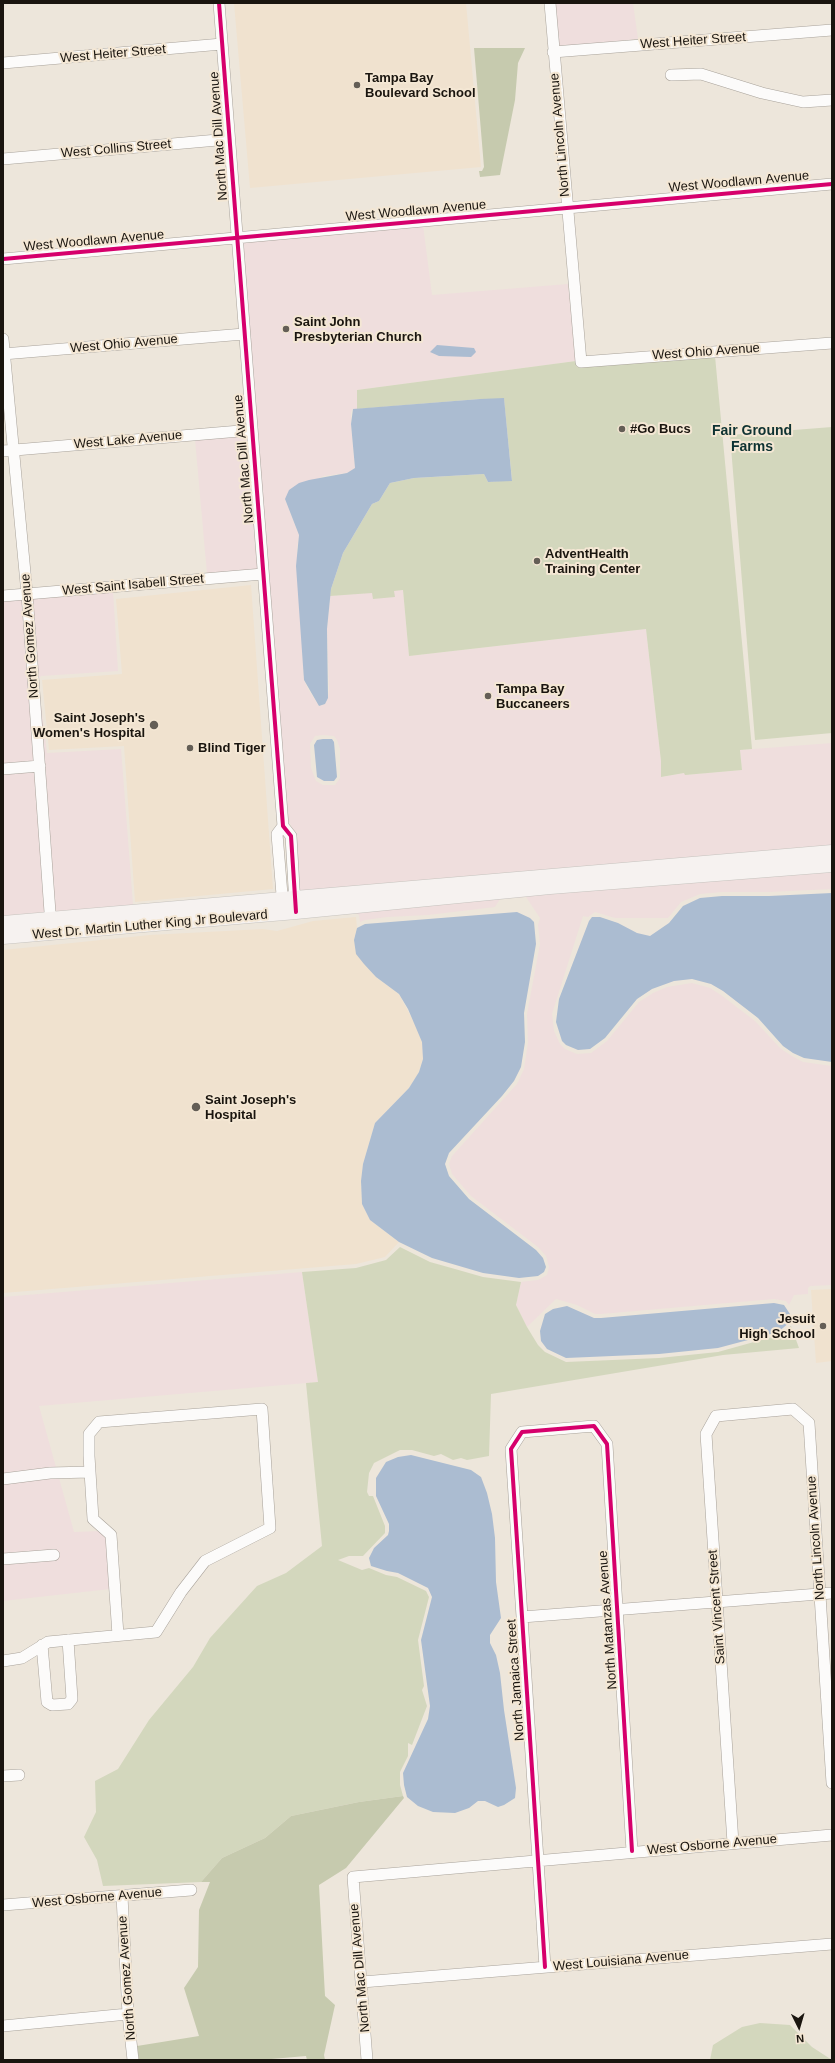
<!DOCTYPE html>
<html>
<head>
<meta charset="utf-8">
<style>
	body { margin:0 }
	#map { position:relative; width:835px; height:2063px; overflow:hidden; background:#ede6db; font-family:Helvetica,sans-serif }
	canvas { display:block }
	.frame { position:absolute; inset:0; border:4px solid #1a150f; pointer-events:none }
	.north { position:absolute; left:779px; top:2007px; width:40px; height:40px; -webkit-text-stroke:3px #f4e7d4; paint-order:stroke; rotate:175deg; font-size:11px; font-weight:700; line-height:16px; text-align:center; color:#1a150f }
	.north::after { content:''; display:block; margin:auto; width:14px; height:18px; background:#1a150f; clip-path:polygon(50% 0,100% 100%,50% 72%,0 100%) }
</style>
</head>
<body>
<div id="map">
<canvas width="835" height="2063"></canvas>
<div class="frame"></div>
<div class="north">N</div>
</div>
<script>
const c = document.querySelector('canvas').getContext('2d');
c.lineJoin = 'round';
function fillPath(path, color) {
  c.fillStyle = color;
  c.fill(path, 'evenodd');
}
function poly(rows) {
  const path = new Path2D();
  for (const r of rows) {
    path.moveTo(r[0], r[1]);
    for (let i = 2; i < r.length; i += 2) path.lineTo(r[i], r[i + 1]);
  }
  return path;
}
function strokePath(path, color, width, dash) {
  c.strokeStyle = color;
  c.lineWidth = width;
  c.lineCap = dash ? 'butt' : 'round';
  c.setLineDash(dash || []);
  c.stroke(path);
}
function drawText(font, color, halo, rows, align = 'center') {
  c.font = font + ' Helvetica,sans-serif';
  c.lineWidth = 4;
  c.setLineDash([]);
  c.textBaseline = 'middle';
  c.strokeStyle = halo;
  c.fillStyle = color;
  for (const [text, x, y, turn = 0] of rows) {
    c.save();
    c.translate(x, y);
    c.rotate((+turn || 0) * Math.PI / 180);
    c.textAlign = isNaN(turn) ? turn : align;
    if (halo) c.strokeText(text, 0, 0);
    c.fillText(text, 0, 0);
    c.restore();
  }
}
const commercial = poly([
	[554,3,633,3,638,39,557,47],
	[423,225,432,295,568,284,576,361,357,390,357,409,353,409,351,412,351,424,355,468,347,473,323,476,285,499,299,535,297,549,304,680,308,689,319,706,325,704,328,698,329,689,327,629,330,596,403,590,409,656,646,629,661,761,661,777,685,773,685,775,742,770,740,750,832,743,832,847,299,894,294,832,287,817,242,242],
	[323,735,334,736,337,740,340,749,340,778,335,785,323,785,316,781,311,768,310,744,315,736],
	[248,435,259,570,207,574,195,439],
	[113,591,118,671,41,676,38,681,47,753,121,749,133,905,54,915,32,599],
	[24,599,36,761,3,764,3,601],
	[36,771,46,915,3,919,3,774],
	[832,870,832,889,769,892,722,892,700,894,681,902,668,918,615,918,595,912,588,917,583,916,552,1014,554,1031,560,1044,565,1049,577,1054,591,1053,607,1041,639,1002,653,993,667,987,692,983,710,988,721,995,755,1021,781,1049,792,1056,803,1062,832,1066,832,1285,810,1286,808,1288,808,1294,794,1295,789,1305,786,1301,774,1299,601,1314,595,1314,577,1305,556,1299,527,1327,516,1305,521,1282,538,1280,547,1275,549,1267,546,1256,538,1247,471,1196,452,1174,449,1164,452,1156,517,1084,524,1069,528,1043,527,1014,540,944,538,925,540,918,526,897,500,899,495,907,428,915,387,917,365,920,360,922,359,915,356,913,316,917,550,892],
	[302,1272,318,1382,39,1406,74,1532,100,1531,107,1536,110,1589,3,1601,3,1564,58,1559,58,1551,3,1554,3,1297]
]);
const built = poly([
	[234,3,466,3,481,167,250,188],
	[251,585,273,889,135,902,124,746,49,750,42,680,122,674,116,599],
	[356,917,357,928,354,940,376,977,399,994,416,1026,422,1042,423,1059,419,1072,409,1088,375,1123,363,1164,361,1181,362,1204,370,1220,399,1242,385,1257,356,1264,3,1293,3,950,150,935,263,929,277,931,313,921],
	[832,1289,832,1361,816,1363,811,1290]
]);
const green = poly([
	[715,356,752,749,740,750,742,770,685,775,684,773,661,777,661,761,646,629,409,656,403,590,394,591,395,597,373,599,372,593,330,596,331,589,343,553,372,504,379,501,390,483,414,478,484,474,488,482,512,480,504,399,480,399,357,409,357,390,576,361,577,367],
	[832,427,832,733,755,740,730,435],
	[400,1247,430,1262,455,1269,483,1277,521,1282,516,1305,527,1327,538,1345,545,1352,566,1362,659,1358,718,1352,779,1335,791,1326,799,1348,723,1355,491,1394,489,1456,467,1460,461,1458,453,1460,441,1454,434,1456,412,1450,400,1450,374,1463,369,1473,367,1492,369,1496,373,1496,385,1526,385,1533,363,1556,349,1556,338,1560,362,1570,369,1568,386,1575,397,1577,426,1591,429,1597,418,1640,424,1686,422,1690,427,1706,412,1745,408,1743,408,1756,400,1772,400,1785,403,1796,359,1802,291,1816,265,1838,222,1858,201,1882,103,1886,97,1860,84,1837,96,1812,95,1781,118,1769,149,1720,193,1667,210,1638,257,1586,286,1573,322,1546,306,1383,318,1382,302,1272,356,1268,386,1260],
	[760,2023,790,2025,812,2047,832,2060,710,2060,713,2045,742,2027]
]);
const forest = poly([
	[474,48,525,48,518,63,515,100,500,175,480,177,479,171,482,171,484,167],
	[403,1796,404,1798,346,1868,319,1885,325,1996,335,2005,324,2055,325,2060,307,2060,306,2056,260,2060,139,2060,137,2046,199,2036,184,1988,198,1967,199,1910,210,1882,201,1882,222,1858,265,1838,291,1816,359,1802]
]);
const water = poly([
	[437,345,474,348,476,352,471,357,439,356,430,352],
	[504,398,512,481,488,482,484,474,414,478,390,483,379,501,372,504,343,553,331,589,327,629,328,698,325,704,319,706,304,680,296,566,299,535,285,499,289,490,299,483,309,480,347,473,355,468,351,424,353,409,480,399],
	[323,739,332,739,334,742,337,777,334,781,324,781,317,777,314,745,317,740],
	[832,893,832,1062,804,1058,793,1053,783,1046,758,1018,723,991,711,984,692,979,674,981,652,989,637,999,605,1038,590,1049,578,1050,566,1045,562,1041,556,1022,559,999,589,921,592,917,600,917,618,923,637,933,650,936,669,923,683,906,700,898,722,896,769,896],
	[517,912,530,918,534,922,536,944,524,1013,525,1042,521,1067,514,1081,502,1096,449,1153,445,1164,449,1176,469,1199,536,1250,543,1258,546,1267,544,1272,538,1276,519,1278,483,1273,432,1258,399,1242,370,1220,362,1204,361,1181,363,1164,375,1123,409,1088,419,1072,423,1059,422,1042,408,1009,399,994,376,977,364,964,356,954,354,940,357,928,365,924],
	[774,1303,784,1305,790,1314,789,1323,778,1332,718,1348,659,1354,566,1358,547,1349,541,1341,540,1331,545,1314,553,1309,567,1306,594,1318,601,1318],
	[411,1455,471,1470,481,1477,487,1493,492,1514,495,1538,496,1582,501,1618,490,1635,490,1643,496,1655,500,1673,504,1710,516,1788,515,1798,504,1805,498,1807,485,1801,478,1801,469,1808,455,1813,433,1812,418,1806,407,1797,404,1785,403,1773,428,1719,430,1706,421,1640,432,1597,428,1588,398,1573,387,1571,371,1566,369,1558,374,1548,388,1535,389,1531,389,1524,376,1496,376,1478,386,1462,398,1457]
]);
const minor = poly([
	[219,3,283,826,291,836,295,905],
	[550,3,581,362,832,343],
	[553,52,832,30],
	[3,63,222,44],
	[671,75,701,74,762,93,803,102,832,100],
	[3,159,229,139],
	[3,259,832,184],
	[3,339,27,594,51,926],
	[3,354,244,334],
	[3,451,252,430],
	[3,596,263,574],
	[3,769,40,766],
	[283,907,277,834,283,826],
	[3,1479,50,1473,90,1472],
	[3,1559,54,1555],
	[522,1617,832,1593],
	[42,1645,47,1702,52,1705,68,1704,72,1699,68,1640],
	[3,1661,22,1658,48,1642,156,1632,181,1592,205,1561,270,1528,262,1409,99,1422,89,1434,89,1456,93,1519,111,1535,118,1635],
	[3,1776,19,1775],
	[733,1843,706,1434,716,1416,793,1409,809,1423,832,1783],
	[122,1896,128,2014,133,2060],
	[3,1905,191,1890],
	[545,1967,511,1449,522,1432,594,1426,607,1444,632,1851],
	[362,1982,832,1944],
	[3,2026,128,2014],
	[367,2060,353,1877,832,1835]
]);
const major = poly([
	[3,923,832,852],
	[3,937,296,912,550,887,832,865]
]);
const cycleway = poly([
	[219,3,283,826,291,836,296,912],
	[3,259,832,184],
	[545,1967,511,1449,522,1432,594,1426,607,1444,632,1851]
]);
const markers = [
	[357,85,4,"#645e56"],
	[286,329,4,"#645e56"],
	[622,429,4,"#645e56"],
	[537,561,4,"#645e56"],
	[488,696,4,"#645e56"],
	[154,725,5,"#645e56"],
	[190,748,4,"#645e56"],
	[196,1107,5,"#645e56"],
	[823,1326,4,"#645e56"]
];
const streetNames = [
	["West Heiter Street",693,41,-4],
	["West Heiter Street",113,54,-5],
	["North Lincoln Avenue",560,135,-95],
	["North Mac Dill Avenue",219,136,-94],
	["West Collins Street",116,149,-5],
	["West Woodlawn Avenue",739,182,-5],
	["West Woodlawn Avenue",416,211,-5],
	["West Woodlawn Avenue",94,241,-5],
	["West Ohio Avenue",124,344,-5],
	["West Ohio Avenue",706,352,-4],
	["West Lake Avenue",128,440,-5],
	["North Mac Dill Avenue",244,459,-95],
	["West Saint Isabell Street",133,585,-5],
	["North Gomez Avenue",30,636,-94],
	["West Dr. Martin Luther King Jr Boulevard",150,925,-5],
	["North Lincoln Avenue",816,1538,-94],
	["Saint Vincent Street",717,1607,-94],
	["North Matanzas Avenue",608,1620,-94],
	["North Jamaica Street",516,1680,-94],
	["West Osborne Avenue",712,1845,-5],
	["West Osborne Avenue",97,1898,-5],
	["West Louisiana Avenue",621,1961,-5],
	["North Mac Dill Avenue",360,1968,-95],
	["North Gomez Avenue",127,1978,-94]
];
const poiNames = [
	["Tampa Bay",365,78],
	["Boulevard School",365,93],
	["Saint John",294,322],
	["Presbyterian Church",294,337],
	["#Go Bucs",630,429],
	["AdventHealth",545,554],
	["Training Center",545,569],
	["Tampa Bay",496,689],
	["Buccaneers",496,704],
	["Saint Joseph's",145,718,"right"],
	["Women's Hospital",145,733,"right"],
	["Blind Tiger",198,748],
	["Saint Joseph's",205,1100],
	["Hospital",205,1115],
	["Jesuit",815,1319,"right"],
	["High School",815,1334,"right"]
];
const neighbourhoodNames = [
	["Fair Ground",752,431],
	["Farms",752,447]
];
fillPath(commercial, '#efdedd');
fillPath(built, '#f0e2cf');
fillPath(green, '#d3d7bd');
fillPath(forest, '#c6caae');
fillPath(water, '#abbcd1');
strokePath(minor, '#a8a29a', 12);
strokePath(major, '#c6c3be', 15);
strokePath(minor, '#fcfbfa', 11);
strokePath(major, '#f6f2f0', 14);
strokePath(cycleway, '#d6006c', 4);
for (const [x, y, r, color] of markers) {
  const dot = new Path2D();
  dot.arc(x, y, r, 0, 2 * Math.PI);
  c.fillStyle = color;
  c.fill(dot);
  strokePath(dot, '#f4e7d4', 1.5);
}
drawText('13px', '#1a150f', '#f4e7d4', streetNames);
drawText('bold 13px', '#1a150f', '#f4e7d4', poiNames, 'left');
drawText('bold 14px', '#0e3232', '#f4e7d4', neighbourhoodNames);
</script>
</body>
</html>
